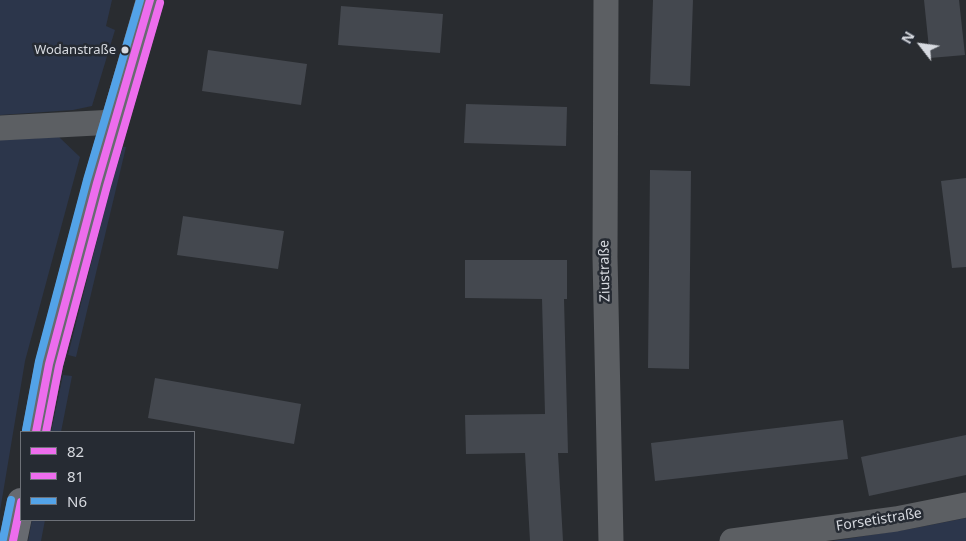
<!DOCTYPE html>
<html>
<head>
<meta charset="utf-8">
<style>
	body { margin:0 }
	#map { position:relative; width:966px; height:541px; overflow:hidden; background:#292c30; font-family:"Noto Sans",sans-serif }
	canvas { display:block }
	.legend { position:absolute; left:20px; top:431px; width:175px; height:90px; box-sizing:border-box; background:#262b33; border:1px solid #6d7178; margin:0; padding:6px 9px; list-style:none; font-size:15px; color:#d7dae0 }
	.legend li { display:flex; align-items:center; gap:10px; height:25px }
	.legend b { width:25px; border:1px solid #6d7178 }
	.north { position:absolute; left:896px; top:20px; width:50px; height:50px; -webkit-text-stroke:4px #262b33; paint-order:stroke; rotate:300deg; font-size:14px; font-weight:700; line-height:20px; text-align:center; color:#d7dae0 }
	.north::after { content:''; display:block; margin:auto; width:18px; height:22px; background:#d7dae0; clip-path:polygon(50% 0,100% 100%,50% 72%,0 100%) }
</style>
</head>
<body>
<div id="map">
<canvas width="966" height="541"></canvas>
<ul class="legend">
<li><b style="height:6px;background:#ed6ded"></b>82</li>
<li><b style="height:6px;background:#ed6ded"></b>81</li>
<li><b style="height:6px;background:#53a3e8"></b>N6</li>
</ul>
<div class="north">N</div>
</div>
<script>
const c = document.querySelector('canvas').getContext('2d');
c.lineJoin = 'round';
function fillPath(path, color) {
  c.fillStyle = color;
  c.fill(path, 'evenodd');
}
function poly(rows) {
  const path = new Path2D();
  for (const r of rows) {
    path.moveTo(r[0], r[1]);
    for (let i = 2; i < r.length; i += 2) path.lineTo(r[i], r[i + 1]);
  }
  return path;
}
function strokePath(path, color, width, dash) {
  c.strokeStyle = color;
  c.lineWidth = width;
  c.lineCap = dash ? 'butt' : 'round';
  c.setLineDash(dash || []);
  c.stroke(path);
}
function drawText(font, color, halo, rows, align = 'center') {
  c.font = font + ' "Noto Sans",sans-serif';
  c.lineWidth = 5;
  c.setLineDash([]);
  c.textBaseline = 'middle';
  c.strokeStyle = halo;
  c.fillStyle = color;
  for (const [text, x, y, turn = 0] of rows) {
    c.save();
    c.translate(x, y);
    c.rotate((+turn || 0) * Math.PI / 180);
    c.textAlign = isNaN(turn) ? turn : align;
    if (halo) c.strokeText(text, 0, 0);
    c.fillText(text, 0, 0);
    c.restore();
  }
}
const green = poly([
	[0,0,112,0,106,26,115,30,92,106,73,110,0,115],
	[59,137,80,157,25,361,0,511,0,140],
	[123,147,126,147,76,357,68,355,111,185],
	[63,375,72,376,61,432,51,432],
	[966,518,966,541,832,541,910,529],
	[32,520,45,520,41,541,28,541]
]);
const building = poly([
	[653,0,693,0,690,86,650,84],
	[924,0,959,0,965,55,930,58],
	[341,6,443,14,440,53,338,45],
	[208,50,307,64,301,105,202,91],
	[466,104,567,107,566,146,464,143],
	[650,170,691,171,689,369,648,368],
	[966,178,966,267,952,268,941,181],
	[183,216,284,231,278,269,177,255],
	[465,260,567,260,567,299,564,299,568,453,558,453,563,541,530,541,525,453,466,454,465,415,545,414,542,299,465,298],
	[155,378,301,404,294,444,148,418],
	[843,420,848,459,655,481,651,443],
	[966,435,966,475,869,496,861,457]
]);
const street = poly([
	[606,0,605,257,611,541],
	[0,128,115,122],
	[732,541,896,519,966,505]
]);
const secondary = poly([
	[36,432,49,364,97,183,150,0],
	[13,541,21,502]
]);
const bus1 = poly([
	[36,432,49,364,97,183,150,0],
	[13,541,21,502]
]);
const bus2 = poly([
	[46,432,59,366,107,186,160,3]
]);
const bus3 = poly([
	[26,430,39,361,87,180,140,0],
	[3,539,11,500]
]);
const markers = [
	[125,50,4.5,"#d7dae0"]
];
const busNames = [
	["Wodanstraße",116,50]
];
const streetNames = [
	["Ziustraße",605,271,-91],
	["Forsetistraße",879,520,-9]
];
fillPath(green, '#2c364b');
fillPath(building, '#44484f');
strokePath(street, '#5c5f63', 25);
strokePath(secondary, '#676a70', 28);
strokePath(bus1, '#ed6ded', 8);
strokePath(bus2, '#ed6ded', 8);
strokePath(bus3, '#53a3e8', 8);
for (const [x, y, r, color] of markers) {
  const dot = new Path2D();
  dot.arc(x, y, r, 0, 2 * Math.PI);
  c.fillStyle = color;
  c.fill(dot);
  strokePath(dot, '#262b33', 2);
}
drawText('13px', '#d7dae0', '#262b33', busNames, 'right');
drawText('14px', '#d7dae0', '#262b33', streetNames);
</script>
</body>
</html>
